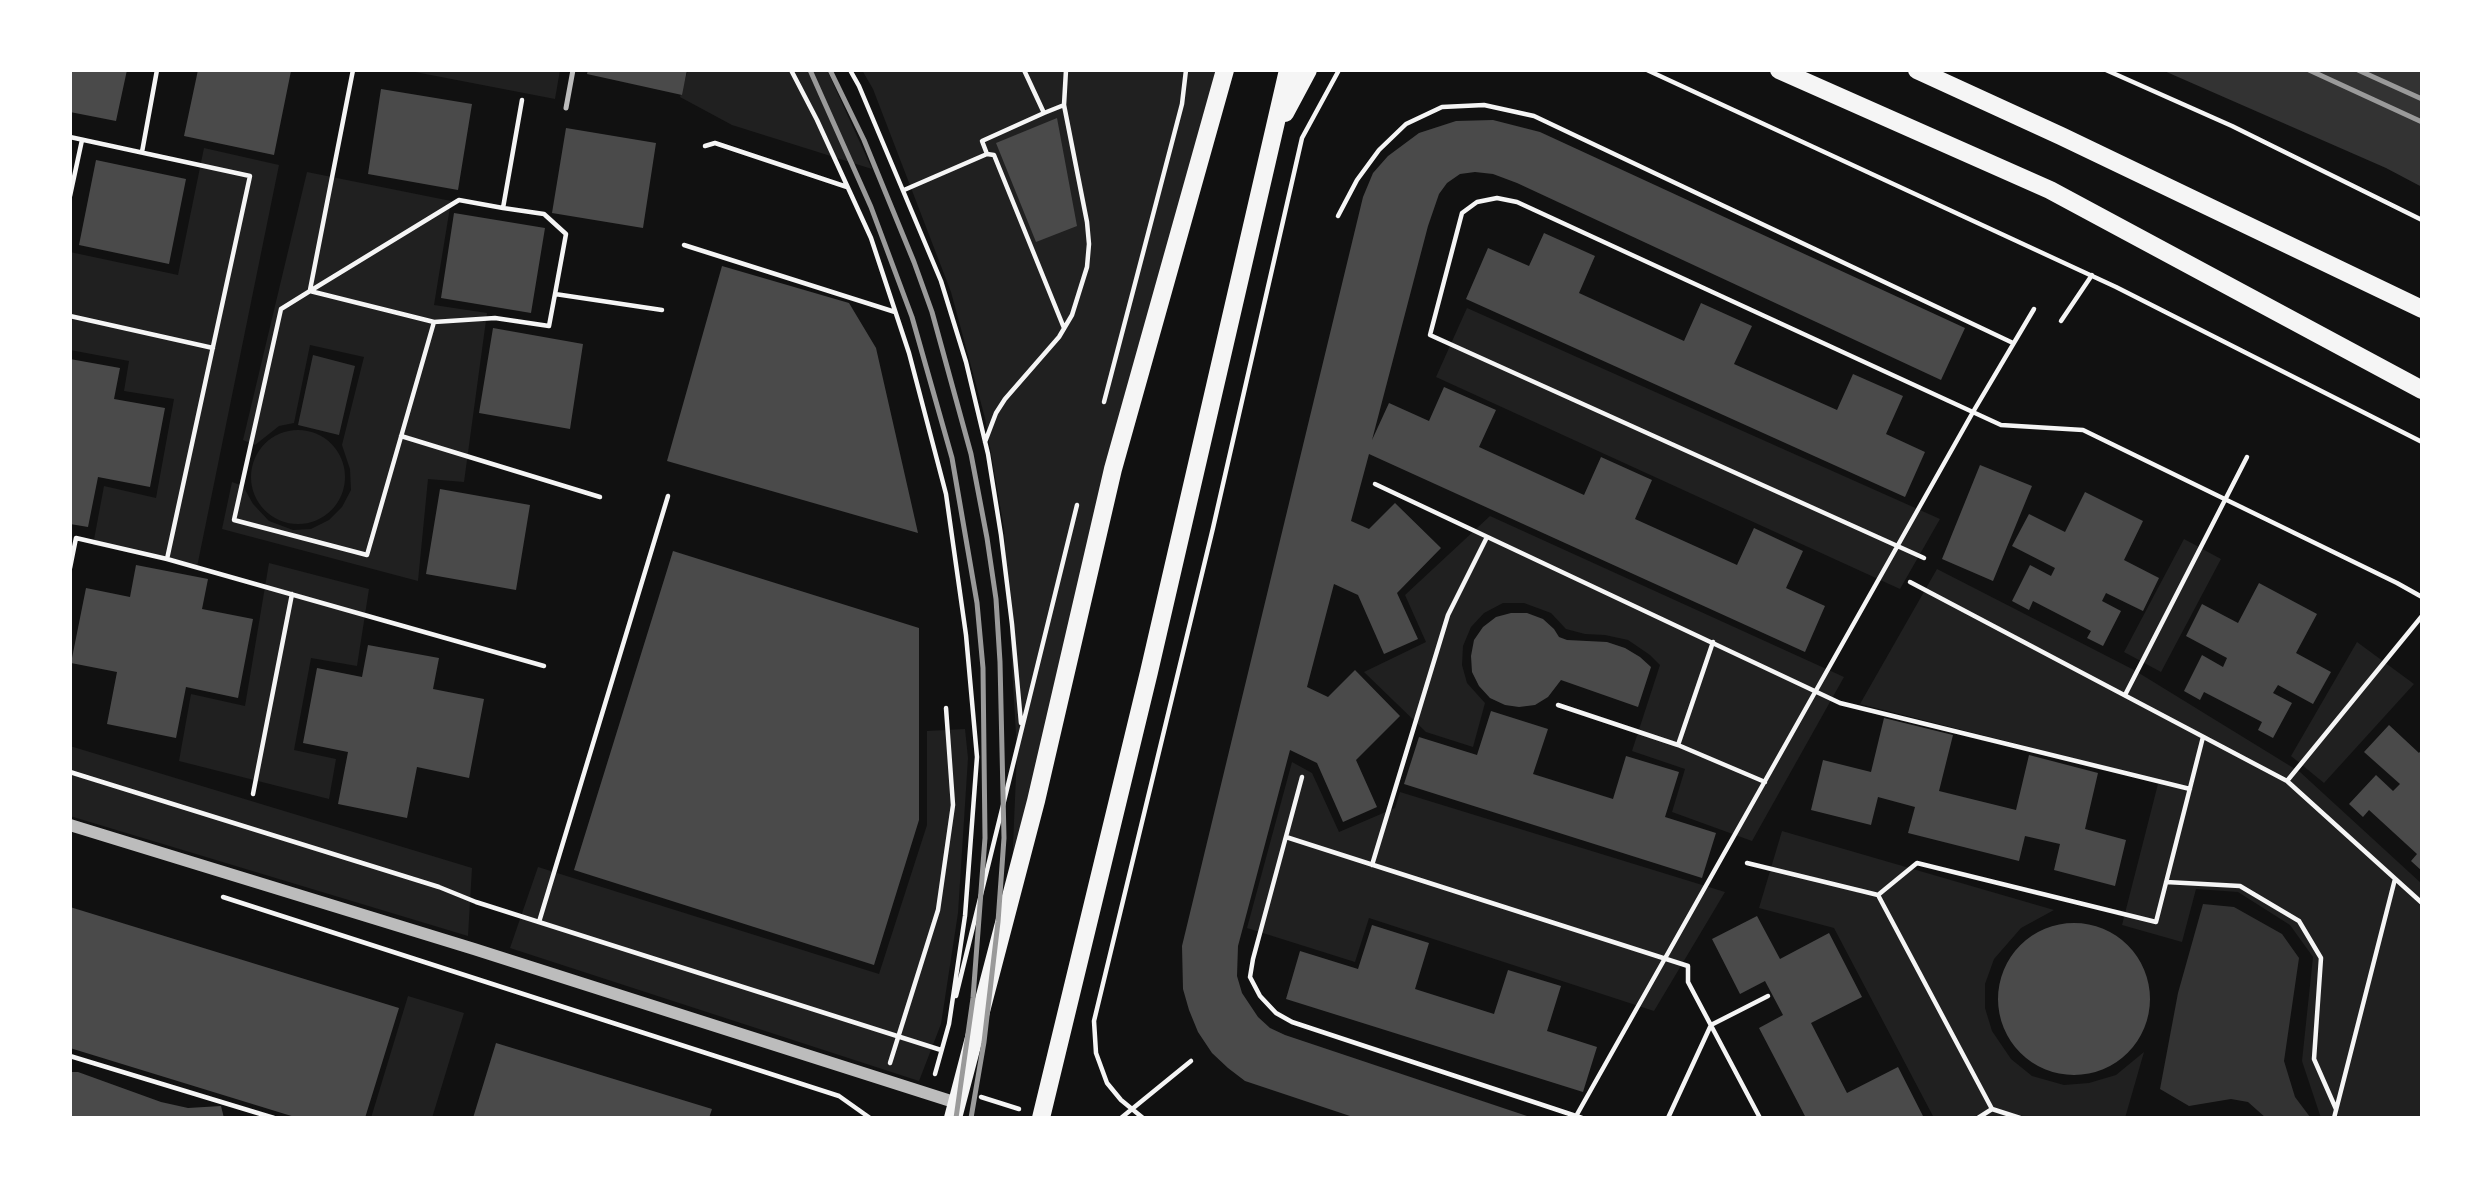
<!DOCTYPE html>
<html>
<head>
<meta charset="utf-8">
<style>
	body { margin:0 }
	#map { position:relative; width:2492px; height:1188px; overflow:hidden; background:#111; font-family:Lato,sans-serif }
	canvas { display:block }
	.frame { position:absolute; inset:0; border:72px solid #fff; pointer-events:none }
</style>
</head>
<body>
<div id="map">
<canvas width="2492" height="1188"></canvas>
<div class="frame"></div>
</div>
<script>
const c = document.querySelector('canvas').getContext('2d');
c.lineJoin = 'round';
function fillPath(path, color) {
  c.fillStyle = color;
  c.fill(path, 'evenodd');
}
function poly(rows) {
  const path = new Path2D();
  for (const r of rows) {
    if (r.length === 3) {
      path.moveTo(r[0] + r[2], r[1]);
      path.arc(r[0], r[1], r[2], 0, 2 * Math.PI);
      continue;
    }
    path.moveTo(r[0], r[1]);
    for (let i = 2; i < r.length; i += 2) path.lineTo(r[i], r[i + 1]);
  }
  return path;
}
function strokePath(path, color, width, dash) {
  c.strokeStyle = color;
  c.lineWidth = width;
  c.lineCap = dash ? 'butt' : 'round';
  c.setLineDash(dash || []);
  c.stroke(path);
}
const green = poly([
	[405,70,560,70,555,99],
	[688,70,827,70,872,169,732,125,680,97],
	[862,70,1215,70,1213,113,1011,893,1017,752,1004,529,985,418,951,292,873,89],
	[204,148,279,165,197,567,93,545,104,486,156,498,174,399,124,391,129,361,70,350,70,252,178,275],
	[307,172,451,201,434,305,487,313,464,482,428,479,418,581,222,529,232,482,243,486,253,504,269,521,293,530,311,529,329,520,342,507,351,490,350,469,342,445,364,357,310,345,294,423,279,426,255,445,243,440],
	[1467,308,1940,519,1900,589,1436,377],
	[298,477,47],
	[1490,516,1844,677,1752,841,1672,812,1685,769,1632,751,1660,665,1650,655,1628,640,1605,635,1585,634,1566,629,1551,613,1524,603,1503,603,1484,613,1471,627,1463,646,1462,665,1467,683,1485,703,1473,747,1426,732,1364,672,1426,642,1405,595],
	[2184,539,2221,559,2161,672,2124,652],
	[269,563,369,589,357,666,311,658,294,750,336,759,329,799,179,761,191,694,245,706],
	[1937,569,2134,670,2300,772,2422,884,2422,1118,2321,1118,2302,1061,2313,957,2290,925,2238,892,2196,889,2182,942,2122,925,2159,780,1860,704],
	[2357,642,2414,684,2324,783,2291,756],
	[965,729,968,758,958,913,941,1024,919,1081,510,948,538,867,879,974,927,825,927,731],
	[70,746,472,868,468,936,70,816],
	[1292,762,1312,773,1339,832,1395,808,1400,792,1725,892,1654,1011,1369,918,1355,962,1247,928],
	[1782,831,2054,910,2021,928,1994,959,1985,984,1985,1008,1992,1031,2011,1059,2032,1076,2064,1085,2089,1083,2116,1075,2144,1052,2125,1118,1934,1118,1834,928,1759,908],
	[408,996,464,1013,432,1118,371,1118]
]);
const water = poly([
	[2162,70,2422,70,2422,187,2386,168],
	[313,355,355,366,339,435,298,425],
	[2203,904,2234,907,2282,934,2299,958,2284,1061,2295,1097,2310,1117,2266,1118,2248,1102,2231,1099,2189,1106,2160,1089,2178,993]
]);
const building = poly([
	[70,70,127,70,116,121,70,112],
	[198,70,291,71,274,155,184,136],
	[588,70,687,70,682,95,587,74],
	[381,89,472,104,458,190,368,174],
	[1057,118,1077,226,1036,242,996,143],
	[1493,120,1540,132,1965,328,1941,380,1517,183,1493,174,1475,172,1460,174,1447,183,1439,194,1428,226,1372,440,1389,403,1429,421,1444,387,1496,410,1479,447,1584,495,1601,457,1652,480,1635,519,1737,565,1754,528,1803,551,1786,588,1825,606,1805,652,1369,454,1351,521,1369,529,1395,503,1441,548,1397,593,1418,639,1384,654,1358,595,1334,584,1307,687,1328,697,1355,670,1400,716,1356,760,1377,807,1343,822,1317,763,1290,750,1238,946,1237,976,1242,993,1258,1017,1270,1028,1285,1035,1533,1118,1356,1118,1245,1081,1228,1068,1212,1053,1198,1032,1189,1010,1183,989,1182,946,1363,197,1373,173,1388,156,1419,133,1456,121],
	[566,128,656,143,643,228,552,213],
	[96,160,186,179,169,264,79,245],
	[454,213,545,228,531,313,441,298],
	[1544,233,1595,256,1579,293,1684,341,1701,303,1752,326,1734,364,1837,410,1853,374,1903,396,1886,434,1925,452,1905,497,1466,299,1488,248,1529,266],
	[722,266,849,303,876,348,918,533,667,461],
	[493,328,583,344,570,429,479,413],
	[70,359,120,368,114,399,165,408,150,487,98,477,88,527,70,524],
	[1980,465,2032,486,1993,581,1942,559],
	[440,489,530,505,516,590,426,574],
	[2085,492,2143,521,2124,560,2159,578,2143,611,2106,593,2102,601,2121,611,2103,646,2087,638,2091,631,2033,601,2029,610,2012,601,2030,565,2051,576,2055,568,2012,546,2029,514,2065,532],
	[673,551,919,628,919,820,874,965,574,870],
	[136,565,208,579,202,609,253,619,238,698,186,687,176,738,107,724,117,672,71,663,86,588,130,597],
	[2259,583,2317,614,2296,653,2331,672,2313,704,2278,685,2273,693,2292,703,2273,738,2258,730,2262,722,2204,692,2200,700,2184,691,2202,655,2223,667,2227,658,2186,636,2202,604,2238,623],
	[1511,613,1527,613,1543,619,1554,629,1559,637,1567,640,1607,642,1625,648,1640,657,1651,667,1638,707,1561,680,1548,697,1535,705,1519,707,1505,705,1490,698,1479,686,1472,672,1471,656,1474,640,1483,627,1496,617],
	[368,645,439,658,433,689,484,699,469,778,417,767,407,818,338,804,348,752,303,743,317,668,362,677],
	[1491,711,1548,729,1533,774,1613,799,1626,756,1679,772,1665,817,1716,833,1702,878,1404,784,1419,737,1477,755],
	[1884,718,1953,735,1939,791,2016,810,2029,755,2098,773,2085,829,2126,840,2115,886,2054,870,2060,844,2025,836,2019,861,1908,833,1915,807,1878,797,1871,825,1811,810,1823,760,1871,772],
	[2389,725,2419,753,2422,749,2422,871,2411,861,2417,854,2369,810,2363,817,2349,804,2376,775,2393,791,2400,784,2364,752],
	[70,907,399,1008,365,1118,298,1118,70,1048],
	[1757,916,1780,959,1829,933,1862,997,1811,1023,1847,1093,1898,1067,1924,1118,1806,1118,1759,1028,1783,1015,1765,981,1740,994,1712,939],
	[2074,999,76],
	[1372,925,1429,943,1415,989,1494,1014,1508,970,1561,986,1547,1031,1597,1047,1583,1092,1286,999,1300,951,1358,969],
	[496,1043,712,1109,709,1118,473,1118],
	[70,1072,78,1072,161,1102,188,1108,221,1106,224,1118,70,1118]
]);
const path = poly([
	[791,70,817,120,871,238,909,353,946,494,966,635,977,757,965,916,949,1024,935,1074],
	[850,70,859,86,941,281,966,362,988,454,1001,535,1012,624,1021,723],
	[1024,70,1044,113,1064,105],
	[1647,70,2116,287,2422,442],
	[2106,70,2232,126,2422,220],
	[522,100,503,208,544,214,566,234,555,294],
	[70,137,250,176,167,559,544,666],
	[705,146,715,143,847,187],
	[142,152,157,70],
	[987,154,994,155,1064,328],
	[904,190,987,154,982,141,1044,113],
	[70,196,82,140],
	[1338,216,1357,180,1379,150,1406,124,1442,107,1484,105,1534,116,2013,343],
	[684,245,895,312],
	[310,290,353,70],
	[310,291,434,322,367,555,234,520,281,309,310,291,459,200,503,208],
	[70,316,213,348],
	[2061,321,2092,275],
	[434,322,495,318,549,326,555,294,662,310],
	[1104,402,1182,104,1186,70],
	[401,436,600,497],
	[985,442,996,413,1005,399,1059,337,1072,315,1087,267,1089,244,1087,222,1064,105,1066,70],
	[1375,484,1840,703,2190,789],
	[1924,558,1430,335,1462,213,1477,202,1497,198,1517,202,2001,425,2083,430,2397,583,2422,597],
	[70,568,76,538,167,559],
	[1910,582,2287,781,2422,903],
	[2125,695,2247,457],
	[1558,705,1678,745,1713,642],
	[1678,745,1765,782],
	[70,772,439,887,476,902,941,1050],
	[1302,777,1253,959,1250,977,1260,996,1276,1013,1292,1022,1582,1118],
	[2287,781,2422,616],
	[253,794,292,594],
	[1286,837,1688,966,1688,982,1760,1118],
	[1747,863,1878,895,1992,1109,2020,1118],
	[1372,865,1448,615,1487,537],
	[2166,882,2240,886,2299,921,2321,958,2314,1059,2336,1109],
	[1878,895,1917,863,2156,922,2203,737],
	[223,897,839,1096,870,1118],
	[539,922,668,496],
	[956,996,1077,505],
	[70,1056,274,1118],
	[890,1063,938,910,953,805,946,708],
	[981,1097,1019,1109],
	[1121,1118,1191,1061],
	[1143,1118,1121,1100,1107,1083,1096,1053,1094,1021,1213,528,1302,138,1339,70],
	[1575,1118,1973,412,2034,309],
	[1668,1118,1711,1025,1768,996],
	[1978,1118,1992,1109],
	[2334,1118,2395,879]
]);
const service = poly([
	[566,108,573,70]
]);
const tertiary = poly([
	[70,825,474,949,957,1103]
]);
const primary = poly([
	[1779,70,2050,190,2422,390],
	[1917,70,2061,136,2422,309],
	[1285,113,1308,70],
	[953,1118,1036,801,1113,469,1225,70],
	[1041,1118,1149,672,1288,70]
]);
const rail = poly([
	[810,70,871,207,912,317,952,458,977,603,983,668,985,838,973,998,956,1118],
	[830,70,864,140,914,262,932,312,971,454,987,538,996,599,1000,662,1004,838,998,922,984,1042,971,1118],
	[2309,70,2422,122],
	[2358,70,2422,99]
]);
fillPath(green, '#202020');
fillPath(water, '#333');
fillPath(building, '#4a4a4a');
strokePath(path, '#f5f5f5', 4.5);
strokePath(service, '#bcbcbc', 5);
strokePath(tertiary, '#bcbcbc', 12);
strokePath(primary, '#f5f5f5', 18);
strokePath(rail, '#9a9a9a', 5);
</script>
</body>
</html>
